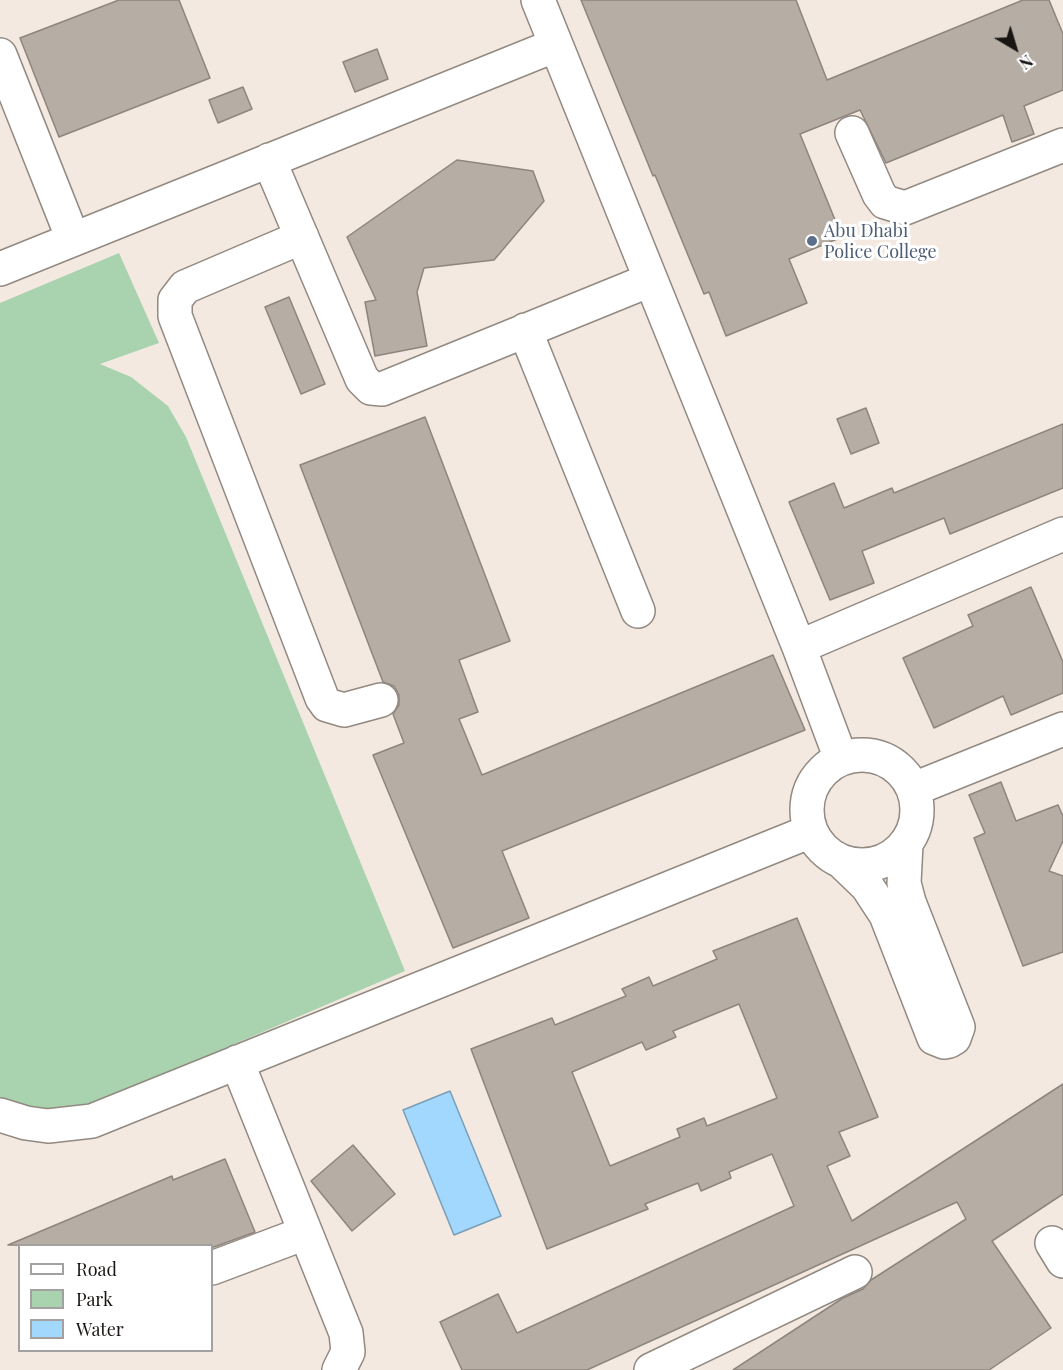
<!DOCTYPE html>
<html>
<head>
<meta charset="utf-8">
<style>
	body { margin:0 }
	#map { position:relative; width:1063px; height:1370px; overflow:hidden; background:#f3e9e1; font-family:"Playfair Display",serif }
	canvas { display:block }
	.legend { position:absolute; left:18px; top:1244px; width:195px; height:108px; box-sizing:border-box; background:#fff; border:2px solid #a3a1a0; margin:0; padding:8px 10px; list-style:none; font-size:18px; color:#191512 }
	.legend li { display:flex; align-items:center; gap:12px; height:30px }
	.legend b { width:30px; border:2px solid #a3a1a0 }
	.north { position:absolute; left:985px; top:18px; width:60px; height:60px; -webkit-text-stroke:4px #fff; paint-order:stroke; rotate:142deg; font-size:16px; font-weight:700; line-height:24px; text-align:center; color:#191512 }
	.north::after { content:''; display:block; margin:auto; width:21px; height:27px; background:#191512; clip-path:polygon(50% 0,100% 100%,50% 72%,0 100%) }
</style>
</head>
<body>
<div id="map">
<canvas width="1063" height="1370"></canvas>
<ul class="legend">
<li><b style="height:8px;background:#fff"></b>Road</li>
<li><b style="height:16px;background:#a9d3ae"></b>Park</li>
<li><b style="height:16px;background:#a2d8fd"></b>Water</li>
</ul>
<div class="north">N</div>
</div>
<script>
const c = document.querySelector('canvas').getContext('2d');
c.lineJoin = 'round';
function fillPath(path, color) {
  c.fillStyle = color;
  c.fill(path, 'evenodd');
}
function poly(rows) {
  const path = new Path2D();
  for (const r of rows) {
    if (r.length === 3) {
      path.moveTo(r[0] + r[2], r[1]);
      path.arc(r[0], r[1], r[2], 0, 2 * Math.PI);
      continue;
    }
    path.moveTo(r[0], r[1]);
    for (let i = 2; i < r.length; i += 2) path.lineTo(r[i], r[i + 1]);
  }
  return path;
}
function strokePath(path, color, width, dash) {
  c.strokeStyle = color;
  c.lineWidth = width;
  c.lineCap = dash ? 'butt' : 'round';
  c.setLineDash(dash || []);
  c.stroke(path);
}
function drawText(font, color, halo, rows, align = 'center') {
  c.font = font + ' "Playfair Display",serif';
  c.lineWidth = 6;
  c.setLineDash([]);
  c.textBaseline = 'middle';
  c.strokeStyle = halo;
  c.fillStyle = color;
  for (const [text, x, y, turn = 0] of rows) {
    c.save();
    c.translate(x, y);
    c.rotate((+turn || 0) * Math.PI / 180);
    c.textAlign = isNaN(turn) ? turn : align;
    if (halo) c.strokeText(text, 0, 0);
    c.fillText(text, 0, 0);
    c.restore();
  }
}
const green = poly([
	[119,253,159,343,100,364,131,377,168,406,186,437,405,971,83,1109,39,1113,6,1103,0,1098,0,303]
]);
const water = poly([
	[450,1091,501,1216,454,1235,403,1110,450,1091]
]);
const building = poly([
	[119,0,179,0,210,78,59,137,20,38,119,0],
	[581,0,796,0,827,80,1023,0,1049,0,1063,34,1063,90,1024,106,1034,134,1012,142,1003,115,886,163,860,110,800,134,842,237,789,259,807,303,726,336,709,292,704,294,655,175,653,176,581,0],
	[377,49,388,79,355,92,343,62,377,49],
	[243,87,252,109,218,123,209,100,243,87],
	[457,160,533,171,544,201,494,260,424,268,417,292,427,346,375,356,365,302,376,300,347,237,457,160],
	[289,297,325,384,301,394,265,307,289,297],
	[866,408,879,443,851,454,837,419,866,408],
	[425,417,510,641,459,660,478,712,459,719,482,775,773,655,805,730,502,851,529,918,453,948,373,755,404,743,393,714,399,705,399,695,394,686,383,682,300,465,425,417],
	[1063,424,1063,488,950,534,944,518,862,551,874,583,830,600,789,502,834,483,844,508,892,488,894,493,1063,424],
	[1031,587,1063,662,1063,693,1011,715,1003,696,934,728,903,658,973,626,968,615,1031,587],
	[1001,782,1016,821,1058,805,1063,816,1063,841,1049,871,1063,876,1063,952,1023,966,974,838,985,833,969,795,1001,782],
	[797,918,878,1117,839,1132,850,1156,827,1166,852,1221,1063,1084,1063,1194,992,1241,1051,1328,989,1370,733,1370,843,1298,863,1289,871,1280,966,1219,957,1202,587,1370,462,1370,440,1322,498,1294,517,1333,794,1206,772,1154,729,1172,731,1178,701,1191,698,1183,645,1204,648,1209,547,1249,471,1049,552,1018,555,1025,626,996,622,989,649,977,653,986,717,959,713,951,797,918],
	[739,1004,777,1098,707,1126,704,1118,677,1129,680,1137,610,1166,572,1072,642,1042,646,1050,676,1037,673,1031,739,1004],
	[353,1145,395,1194,352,1231,311,1181,353,1145],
	[225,1159,255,1232,214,1247,8,1245,172,1176,173,1180,225,1159]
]);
const minor = poly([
	[538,0,799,647,841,759],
	[0,55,73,239],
	[852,133,879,194,885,202,905,208,1063,145],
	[269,160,362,379,371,388,382,389,650,280],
	[302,237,185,287,175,300,175,316,322,698,327,705,344,710,381,700],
	[0,269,556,45],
	[525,330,638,611],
	[799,647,1063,534],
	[862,810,55],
	[914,789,1063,729],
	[841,861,867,886,886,915,934,1038,944,1042,949,1041,954,1038,958,1027,909,902,904,883,906,844],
	[237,1062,346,1333,348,1352,339,1370],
	[0,1115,26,1123,48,1126,92,1121,811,831],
	[1052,1243,1063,1261],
	[212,1268,305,1233],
	[651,1370,855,1272]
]);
const markers = [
	[812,241,6,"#5c6f8a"]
];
const serviceNames = [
	["Abu Dhabi",824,231],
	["Police College",824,252]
];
fillPath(green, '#a9d3ae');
fillPath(water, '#a2d8fd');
strokePath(water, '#799eb6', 1.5);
fillPath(building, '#b6ada5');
strokePath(building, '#8e857e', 1.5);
strokePath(minor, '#928981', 36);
strokePath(minor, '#fff', 33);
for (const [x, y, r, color] of markers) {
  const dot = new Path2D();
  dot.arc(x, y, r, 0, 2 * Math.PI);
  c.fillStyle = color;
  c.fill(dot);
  strokePath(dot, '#fff', 2);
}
drawText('18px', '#4e5e75', '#fff', serviceNames, 'left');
</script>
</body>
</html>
